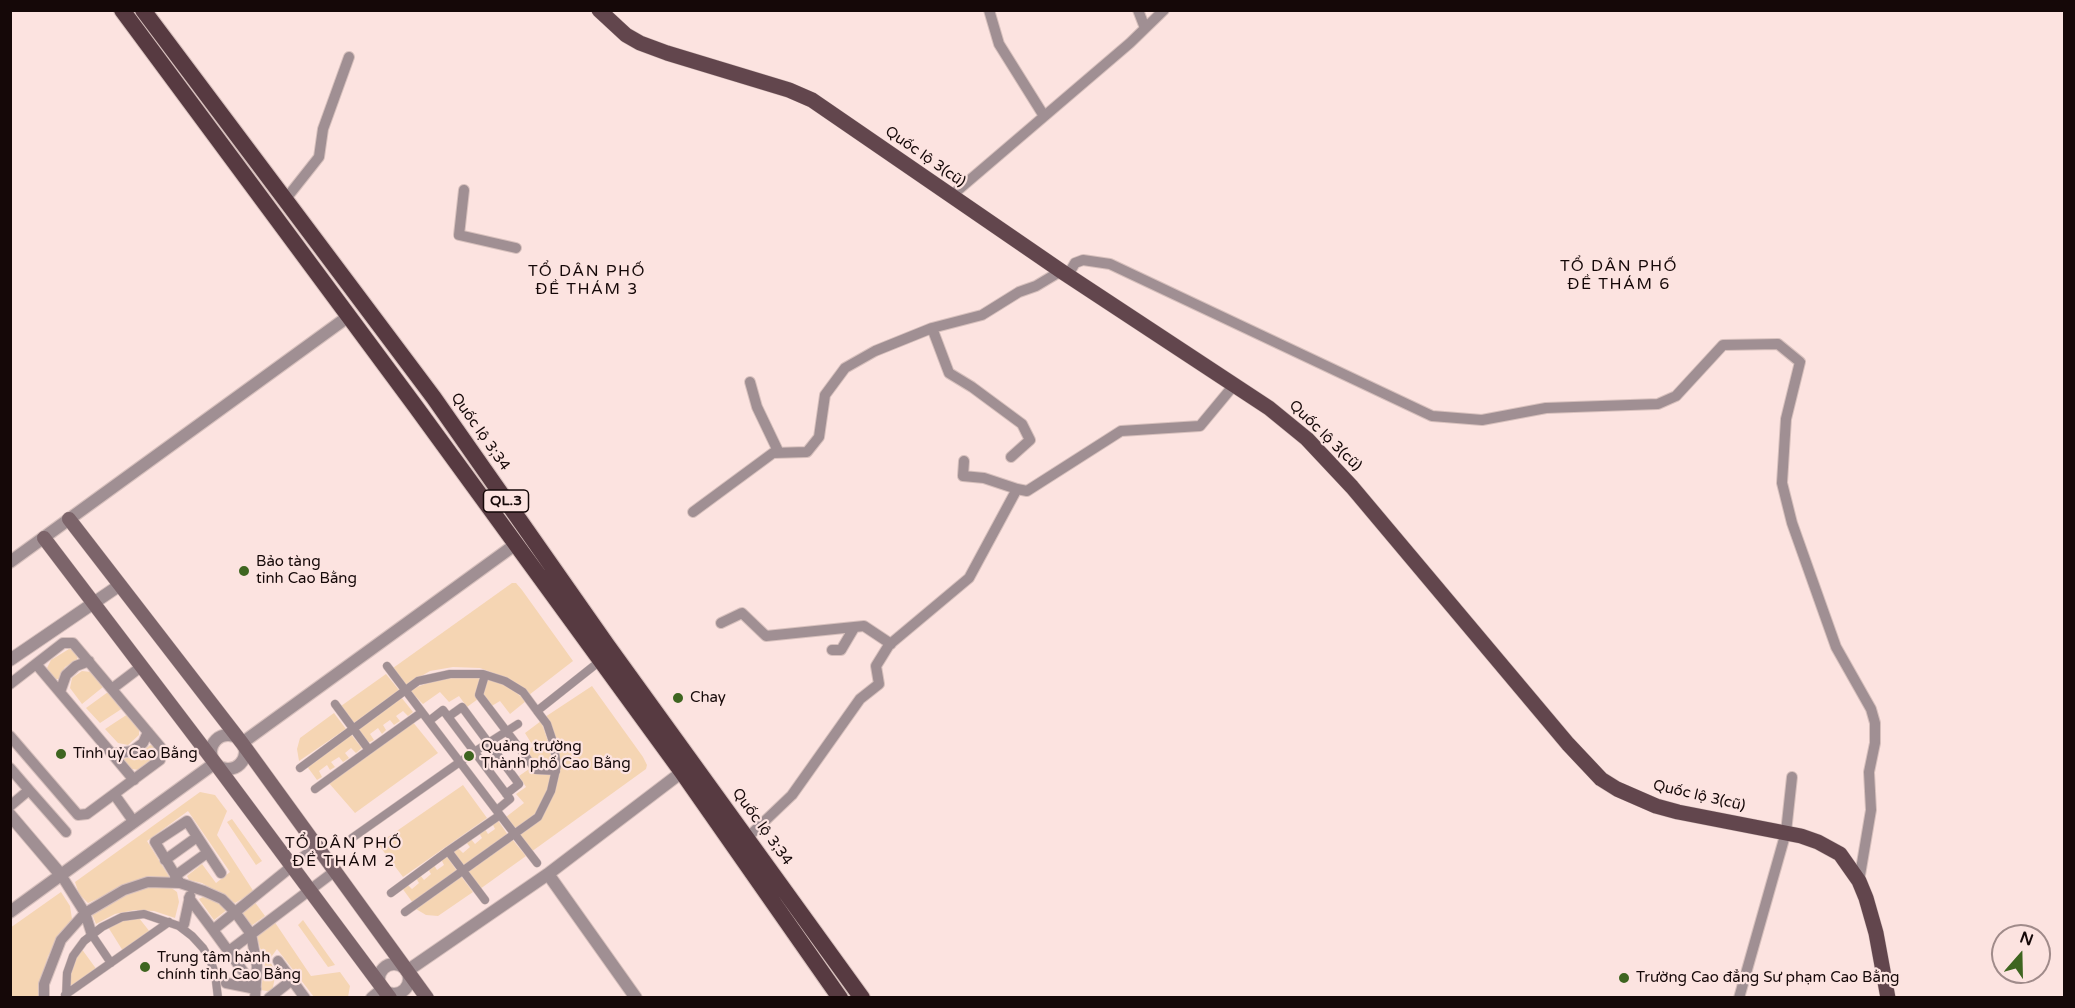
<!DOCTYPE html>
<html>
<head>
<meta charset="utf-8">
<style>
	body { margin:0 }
	#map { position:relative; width:2075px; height:1008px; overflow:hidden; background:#fce3e0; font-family:"Varela Round",sans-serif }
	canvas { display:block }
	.frame { position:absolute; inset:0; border:12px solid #150808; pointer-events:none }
	.north { position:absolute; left:1991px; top:924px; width:60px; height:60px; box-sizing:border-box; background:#fce3e0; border:2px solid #a08b8a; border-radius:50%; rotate:20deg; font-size:16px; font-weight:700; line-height:24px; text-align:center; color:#150808 }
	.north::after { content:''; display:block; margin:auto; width:21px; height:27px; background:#3e6520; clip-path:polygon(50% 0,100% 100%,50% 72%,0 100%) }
</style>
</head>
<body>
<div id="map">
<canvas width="2075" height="1008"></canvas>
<div class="frame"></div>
<div class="north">N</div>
</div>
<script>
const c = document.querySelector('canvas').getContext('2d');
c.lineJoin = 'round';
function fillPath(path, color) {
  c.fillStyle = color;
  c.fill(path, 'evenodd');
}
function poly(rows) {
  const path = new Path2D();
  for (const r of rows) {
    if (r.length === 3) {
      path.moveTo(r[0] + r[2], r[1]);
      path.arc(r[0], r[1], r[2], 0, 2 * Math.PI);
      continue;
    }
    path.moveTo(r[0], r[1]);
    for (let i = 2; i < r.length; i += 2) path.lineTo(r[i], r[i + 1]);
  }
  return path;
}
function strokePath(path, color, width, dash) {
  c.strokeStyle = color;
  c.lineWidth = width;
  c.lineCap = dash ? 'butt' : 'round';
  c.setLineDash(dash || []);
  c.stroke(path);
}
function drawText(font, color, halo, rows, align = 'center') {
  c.font = font + ' "Varela Round",sans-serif';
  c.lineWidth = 4.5;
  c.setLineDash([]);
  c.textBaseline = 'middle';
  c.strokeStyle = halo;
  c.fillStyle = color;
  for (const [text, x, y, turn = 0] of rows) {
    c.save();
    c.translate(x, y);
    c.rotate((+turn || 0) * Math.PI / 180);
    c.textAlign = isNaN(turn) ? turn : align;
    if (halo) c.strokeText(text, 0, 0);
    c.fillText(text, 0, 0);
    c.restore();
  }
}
const green = poly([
	[512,583,516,583,522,590,573,661,529,695,509,679,480,668,453,667,430,671,406,685,393,668],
	[69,649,75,650,78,655,77,660,65,667,59,679,54,679,47,668,51,660],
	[82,671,91,672,103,687,82,704,70,688,72,678],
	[386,674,399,690,354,723,341,706],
	[449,675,470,675,505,683,526,701,510,714,500,701,485,710,478,699,467,707,459,696,449,702,440,692,423,704,409,690],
	[592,686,643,757,647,765,646,769,531,852,519,835,533,824,557,773,545,717],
	[108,692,123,708,100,723,86,708],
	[401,697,413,712,408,716,403,711,396,716,400,721,394,725,390,720,383,725,386,730,382,734,378,728,370,734,374,740,368,743,357,728],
	[334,713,346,729,299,761,297,749,300,738],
	[128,714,139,728,139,735,128,745,118,743,105,729],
	[412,721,438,753,355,813,328,782],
	[541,721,550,747,553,774,548,791,536,816,517,831,506,817,524,803,516,794,526,787,519,776,529,769,522,757,533,746,525,733],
	[350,733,362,748,356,753,351,748,345,753,349,758,343,762,339,757,331,762,335,767,330,770,327,765,319,771,322,777,317,780,306,765],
	[150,745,155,746,157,753,155,759,139,770,132,769,123,759,139,755],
	[463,785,487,818,403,877,378,844],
	[200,792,215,795,227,811,217,835,254,892,235,903,202,883,189,880,187,876,202,864,216,883,230,872,188,811,147,841,170,878,140,880,88,903,79,894,75,882],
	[232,819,262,861,256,865,227,822],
	[497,819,508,835,464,867,453,851,458,848,463,853,470,847,466,842,471,839,475,844,482,838,479,833,485,829,488,834,495,829,492,823],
	[512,839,526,856,480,889,468,872],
	[446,855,457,871,413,903,402,888,407,884,412,889,419,883,416,878,420,875,424,880,431,874,428,869,434,865,437,870,444,865,441,859],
	[461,876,473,892,438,916,426,915,416,909],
	[150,887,170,887,177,892,179,902,175,918,154,911,135,910,115,914,96,924,92,914,128,894],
	[61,892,70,906,72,919,48,956,38,991,39,997,11,997,10,928],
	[203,897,217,901,228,909,214,920,199,899],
	[254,901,265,916,251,926,241,911],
	[139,918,150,932,123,951,108,927,124,920],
	[303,920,335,965,328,967,298,925],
	[274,921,311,976,340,972,350,986,348,997,314,997,277,949,269,960,276,972,272,992,261,990,265,963,256,935],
	[81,948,97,970,72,986,68,980,74,962]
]);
const pedestrian = poly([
	[387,666,500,815,448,851],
	[485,675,479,695,536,770,556,771],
	[335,704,369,750,422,712],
	[448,717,462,707,519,784,506,794],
	[429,721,443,710,510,799,498,809],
	[300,768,418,681,450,674,483,674,505,681,523,692,537,711,600,661],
	[315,789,369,750],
	[500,815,537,863],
	[352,838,474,752,518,724],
	[391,893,448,851,485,900],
	[405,912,538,817,551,791,557,765,553,742,547,724,537,711],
	[92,935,111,963],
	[65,995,169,922],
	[66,998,67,973,73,956,84,941,102,927,122,917,144,914,179,926,192,936,203,948,210,960,215,973,218,998]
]);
const minor = poly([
	[989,10,999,44,1044,116],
	[1138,10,1145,28],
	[464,190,459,235,516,248],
	[951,196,1130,43,1164,10],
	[285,200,319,157,323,129,349,57],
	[1068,275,1075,263,1083,260,1110,264,1432,416,1482,420,1546,408,1658,404,1676,396,1723,345,1778,344,1800,362,1786,419,1782,483,1792,523,1836,647,1871,709,1875,723,1875,743,1869,772,1871,810,1859,881],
	[750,382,757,407,779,453],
	[1011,457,1030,440,1022,424,972,387,949,373,932,328,982,315,1019,292,1036,286,1061,271],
	[964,461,963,476,984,478,1017,489],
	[693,512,773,453,807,452,819,437,825,395,845,368,875,351,932,328],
	[721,623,742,613,766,636,864,626,891,644],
	[832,650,841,650,854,628],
	[36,664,134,780],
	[10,684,63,643,73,643,163,750,160,760,87,814,78,815,10,736],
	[113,688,142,666],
	[60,692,66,675,76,666,89,661],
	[113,754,132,751,143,743,148,732],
	[10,768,29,790],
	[114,794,134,822],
	[10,806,29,790,66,832],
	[747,838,792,795,860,699,879,684,876,666,889,645,969,578,1017,489,1027,491,1121,431,1200,426,1234,385],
	[165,860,197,837],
	[61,875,85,913,92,935],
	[175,876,207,853],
	[180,883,155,842,187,821,221,873],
	[189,898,213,930,317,846],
	[184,924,190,896],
	[213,930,256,989],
	[229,951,335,871],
	[278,961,305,998],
	[226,983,256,989],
	[44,998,44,984,61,940,85,913,124,890,148,882,180,883,204,891,222,899,235,912,251,934,257,966,255,998],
	[269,998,292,980],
	[1739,998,1786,832,1792,777]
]);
const tertiary = poly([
	[10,562,349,316],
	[10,660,120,585],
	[228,752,17],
	[242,743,516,544],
	[10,815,61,875],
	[548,874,636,998],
	[10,912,215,763],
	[394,979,15],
	[407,971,548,874,682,772],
	[372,998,383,989]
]);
const secondary = poly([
	[69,519,242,743,427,998],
	[44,538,215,763,390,998]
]);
const primary = poly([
	[599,10,626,35,640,43,667,53,789,90,812,100,1061,271,1269,408,1307,439,1352,487,1568,744,1601,779,1617,789,1656,806,1678,812,1801,836,1818,842,1840,854,1859,881,1866,898,1876,933,1888,998]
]);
const trunk = poly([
	[122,10,416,407,682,772,840,998],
	[143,10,434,398,607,645,862,998]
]);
const markers = [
	[244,571,6,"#3e6520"],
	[678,698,6,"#3e6520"],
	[61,754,6,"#3e6520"],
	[469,756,6,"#3e6520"],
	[145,967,6,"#3e6520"],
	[1624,978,6,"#3e6520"]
];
const shields = [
	[506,501,45]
];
const shieldNames = [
	["QL.3",506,501]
];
const streetNames = [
	["Quốc lộ 3(cũ)",925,157,35],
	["Quốc lộ 3;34",480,432,55],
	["Quốc lộ 3(cũ)",1325,436,44],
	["Quốc lộ 3(cũ)",1699,796,13],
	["Quốc lộ 3;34",762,827,54]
];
const poiNames = [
	["Bảo tàng",256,562],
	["tỉnh Cao Bằng",256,579],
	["Chay",690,698],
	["Quảng trường",481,747],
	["Thành phố Cao Bằng",481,764],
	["Tỉnh uỷ Cao Bằng",73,754],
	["Trung tâm hành",157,958],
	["chính tỉnh Cao Bằng",157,975],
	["Trường Cao đẳng Sư phạm Cao Bằng",1636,978]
];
const neighbourhoodNames = [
	["TỔ DÂN PHỐ",1619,267],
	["ĐỀ THÁM 6",1619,285],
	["TỔ DÂN PHỐ",587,272],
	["ĐỀ THÁM 3",587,290],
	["TỔ DÂN PHỐ",344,844],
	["ĐỀ THÁM 2",344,862]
];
fillPath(green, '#f5d5b3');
strokePath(pedestrian, '#d7c0bd', 9);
strokePath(minor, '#d7c0bd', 12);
strokePath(tertiary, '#d7c0bd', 14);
strokePath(secondary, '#d7c0bd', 15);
strokePath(primary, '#d7c0bd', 16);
strokePath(trunk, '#d7c0bd', 18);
strokePath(pedestrian, '#a08f93', 8);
strokePath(minor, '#a08f93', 10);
strokePath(tertiary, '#a08f93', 12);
strokePath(secondary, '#7c646a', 14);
strokePath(primary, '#62464d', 15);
strokePath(trunk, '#573a41', 16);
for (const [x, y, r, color] of markers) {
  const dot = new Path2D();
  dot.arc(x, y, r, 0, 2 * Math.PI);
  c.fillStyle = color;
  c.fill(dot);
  strokePath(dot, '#fce3e0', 2);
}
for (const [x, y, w] of shields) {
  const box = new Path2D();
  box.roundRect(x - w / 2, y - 11, w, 22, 4.5);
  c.fillStyle = '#fce3e0';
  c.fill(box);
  strokePath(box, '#150808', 1.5);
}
drawText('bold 14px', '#150808', null, shieldNames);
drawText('15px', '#150808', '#fce3e0', streetNames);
drawText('15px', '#150808', '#fce3e0', poiNames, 'left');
c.letterSpacing = '1.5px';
drawText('16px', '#150808', '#fce3e0', neighbourhoodNames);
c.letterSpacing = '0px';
</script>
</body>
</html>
